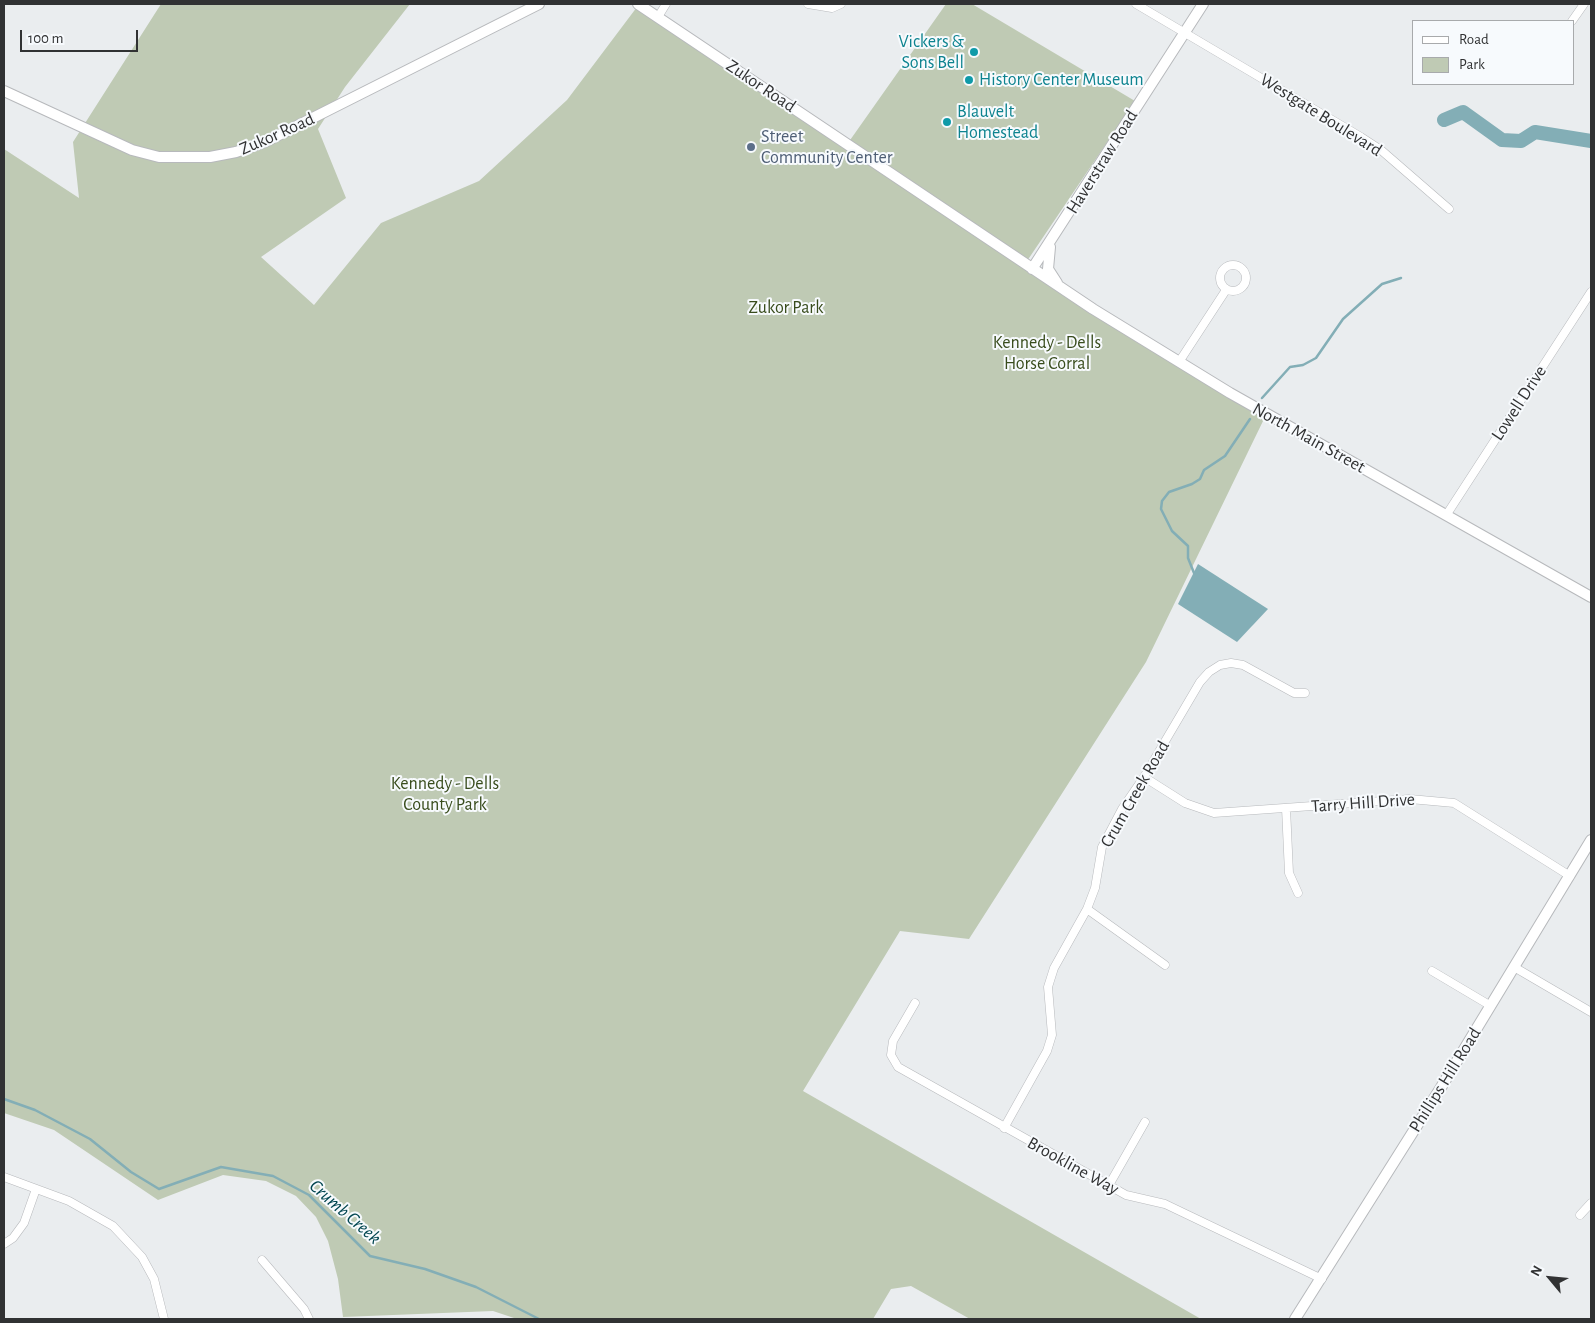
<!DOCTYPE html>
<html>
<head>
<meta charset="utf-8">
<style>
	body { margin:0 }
	#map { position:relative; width:1595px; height:1323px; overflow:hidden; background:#eaedef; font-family:"Alegreya Sans",sans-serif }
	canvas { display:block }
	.frame { position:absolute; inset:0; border:5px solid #313233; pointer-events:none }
	.legend { position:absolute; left:1412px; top:20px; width:162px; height:65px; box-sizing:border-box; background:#f7fafd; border:1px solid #a8aaac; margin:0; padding:6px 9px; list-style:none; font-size:15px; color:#313233 }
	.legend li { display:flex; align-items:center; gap:10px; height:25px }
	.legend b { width:25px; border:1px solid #a8aaac }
	.north { position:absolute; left:1525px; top:1253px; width:50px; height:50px; -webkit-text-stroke:4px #f7fafd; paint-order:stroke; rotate:298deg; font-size:14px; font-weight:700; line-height:20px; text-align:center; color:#313233 }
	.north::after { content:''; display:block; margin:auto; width:18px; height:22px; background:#313233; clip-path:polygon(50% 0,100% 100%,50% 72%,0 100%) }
	.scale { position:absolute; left:20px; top:30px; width:118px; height:22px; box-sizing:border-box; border:2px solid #313233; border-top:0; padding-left:6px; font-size:15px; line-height:18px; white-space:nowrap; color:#313233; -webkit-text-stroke:4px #f7fafd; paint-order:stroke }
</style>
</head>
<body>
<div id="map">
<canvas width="1595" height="1323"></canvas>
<div class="frame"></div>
<ul class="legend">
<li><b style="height:6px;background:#fff"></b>Road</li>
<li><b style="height:14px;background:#bfcab4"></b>Park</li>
</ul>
<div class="north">N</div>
<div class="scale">100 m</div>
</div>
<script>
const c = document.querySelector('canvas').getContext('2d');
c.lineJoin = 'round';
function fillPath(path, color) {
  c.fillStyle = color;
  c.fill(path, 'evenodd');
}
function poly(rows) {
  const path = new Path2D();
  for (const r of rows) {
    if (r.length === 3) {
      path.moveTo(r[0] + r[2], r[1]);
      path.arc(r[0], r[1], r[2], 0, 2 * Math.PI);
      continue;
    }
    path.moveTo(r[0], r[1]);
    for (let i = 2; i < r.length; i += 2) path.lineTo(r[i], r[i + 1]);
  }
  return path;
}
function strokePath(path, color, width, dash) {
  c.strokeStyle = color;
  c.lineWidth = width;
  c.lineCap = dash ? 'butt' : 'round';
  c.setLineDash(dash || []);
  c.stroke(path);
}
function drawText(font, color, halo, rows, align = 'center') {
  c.font = font + ' "Alegreya Sans",sans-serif';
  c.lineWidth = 4;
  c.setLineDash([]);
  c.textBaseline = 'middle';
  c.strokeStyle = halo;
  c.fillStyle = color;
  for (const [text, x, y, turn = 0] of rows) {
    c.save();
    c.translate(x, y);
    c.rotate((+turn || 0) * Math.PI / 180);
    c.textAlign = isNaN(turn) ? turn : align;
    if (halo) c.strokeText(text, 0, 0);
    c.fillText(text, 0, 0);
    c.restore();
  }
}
const green = poly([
	[161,4,410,4,345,87,318,129,346,198,261,257,314,305,381,223,479,181,567,100,637,7,1016,261,1264,419,1146,662,969,939,900,931,803,1091,1201,1319,970,1319,911,1286,891,1289,873,1319,517,1319,493,1311,343,1317,338,1279,328,1241,316,1217,296,1196,266,1181,223,1175,158,1200,54,1130,4,1113,4,149,79,198,73,142],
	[946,4,972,4,1135,101,1027,261,848,143]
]);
const water = poly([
	[1198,564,1268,609,1237,642,1178,604]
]);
const stream = poly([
	[1262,398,1290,367,1303,365,1316,358,1343,319,1382,284,1401,278],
	[1194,573,1188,558,1188,546,1172,531,1161,509,1162,501,1169,492,1192,484,1200,479,1204,470,1225,456,1250,419],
	[4,1099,35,1110,90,1139,131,1172,159,1189,221,1167,273,1176,309,1195,370,1256,425,1269,476,1287,539,1319]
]);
const river = poly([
	[1444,120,1463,112,1502,140,1521,141,1535,132,1591,141]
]);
const minor = poly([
	[808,4,832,8,841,4],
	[1136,4,1361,137,1381,150,1449,209],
	[658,17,666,4],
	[1572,21,1584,4],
	[1233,278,13],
	[1179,362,1226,290],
	[1447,514,1591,292],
	[1144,777,1185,803,1214,813,1410,799,1454,803,1570,876],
	[1286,808,1289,873,1298,893],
	[1087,909,1165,965],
	[1514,967,1591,1012],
	[1432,971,1491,1006],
	[915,1003,893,1041,891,1055,898,1067,1126,1195,1165,1204,1322,1279],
	[1004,1128,1047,1051,1052,1035,1048,987,1054,968,1087,909,1095,888,1102,847,1122,809,1144,777,1200,682,1209,672,1220,665,1231,663,1243,665,1294,693,1305,693],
	[4,1177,69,1201,113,1226,142,1257,154,1279,164,1319],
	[1109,1185,1145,1122],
	[1580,1215,1591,1203],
	[4,1244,13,1238,24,1223,36,1189],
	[262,1260,304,1309,309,1319]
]);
const tertiary = poly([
	[638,4,1093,309,1230,393,1591,597],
	[4,91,132,150,159,157,210,157,236,152,265,142,539,4],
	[1050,247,1048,269,1057,283],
	[1032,269,1203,4],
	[1295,1319,1440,1089,1591,840]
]);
const markers = [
	[974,52,5,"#0f9aa8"],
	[969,80,5,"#0f9aa8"],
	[947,122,5,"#0f9aa8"],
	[751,147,5,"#5c6f8a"]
];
const cultureNames = [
	["Vickers &",964,42,"right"],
	["Sons Bell",964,63,"right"],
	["History Center Museum",979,80],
	["Blauvelt",957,112],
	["Homestead",957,133]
];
const streetNames = [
	["Zukor Road",761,86,34],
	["Westgate Boulevard",1321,115,32],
	["Zukor Road",277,134,-24],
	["Haverstraw Road",1102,162,-58],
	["Lowell Drive",1519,403,-57],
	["North Main Street",1309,438,29],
	["Crum Creek Road",1135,794,-60],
	["Tarry Hill Drive",1363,803,-4],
	["Phillips Hill Road",1445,1080,-58],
	["Brookline Way",1073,1166,29]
];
const serviceNames = [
	["Street",761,137],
	["Community Center",761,158]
];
const parkNames = [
	["Zukor Park",786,308],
	["Kennedy - Dells",1047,343],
	["Horse Corral",1047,364],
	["Kennedy - Dells",445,784],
	["County Park",445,805]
];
const waterNames = [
	["Crumb Creek",345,1212,41]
];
fillPath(green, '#bfcab4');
fillPath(water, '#83aeb6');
strokePath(stream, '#83aeb6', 2.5);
strokePath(river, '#83aeb6', 14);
strokePath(minor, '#b7b9bc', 9);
strokePath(tertiary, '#b7b9bc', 12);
strokePath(minor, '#fff', 8);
strokePath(tertiary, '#fff', 10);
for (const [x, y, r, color] of markers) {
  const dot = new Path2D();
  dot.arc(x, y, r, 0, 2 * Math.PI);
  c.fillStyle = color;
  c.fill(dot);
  strokePath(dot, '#f7fafd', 2);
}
drawText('18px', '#0d838f', '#f7fafd', cultureNames, 'left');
drawText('18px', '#313233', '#f7fafd', streetNames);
drawText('18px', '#4e5e75', '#f7fafd', serviceNames, 'left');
drawText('18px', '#384c1c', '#f7fafd', parkNames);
drawText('italic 19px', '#024650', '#f7fafd', waterNames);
</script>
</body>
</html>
